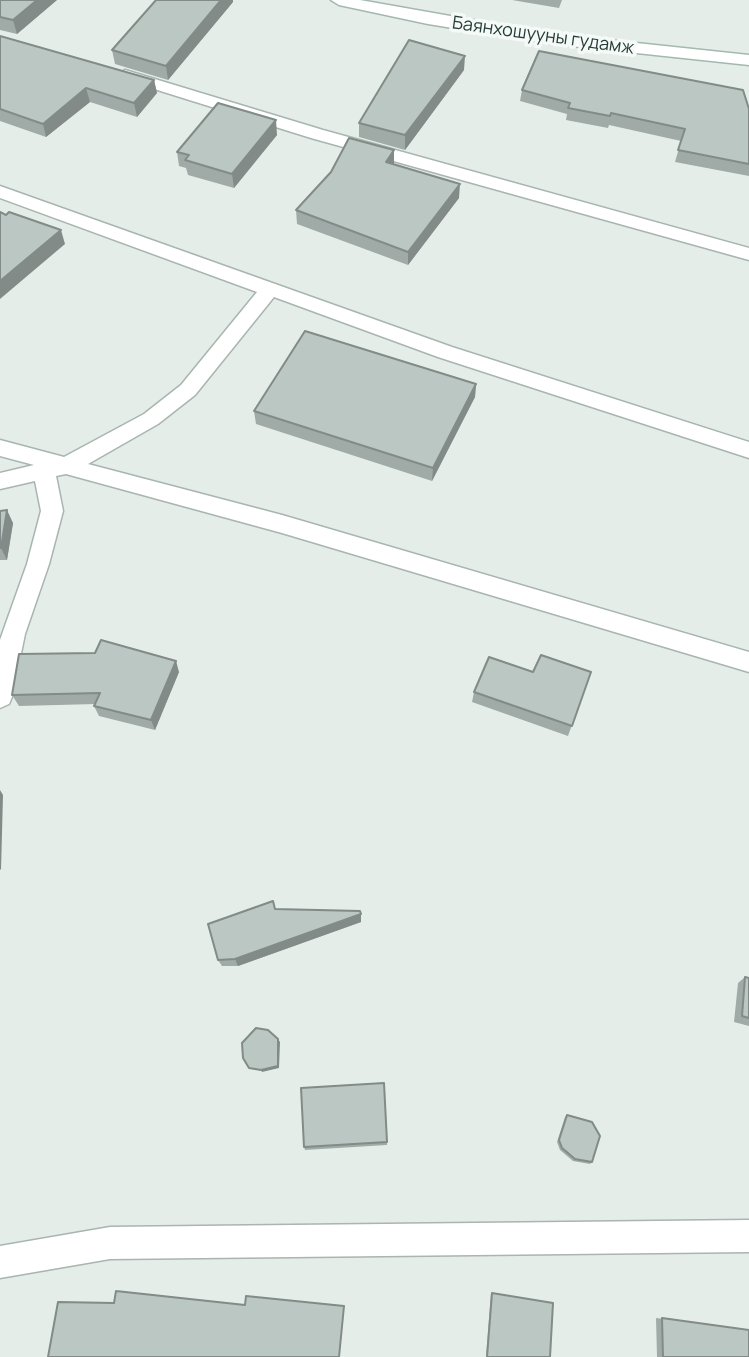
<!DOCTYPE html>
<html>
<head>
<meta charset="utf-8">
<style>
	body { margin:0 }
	canvas { display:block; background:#e5ede9 }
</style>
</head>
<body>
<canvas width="749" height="1357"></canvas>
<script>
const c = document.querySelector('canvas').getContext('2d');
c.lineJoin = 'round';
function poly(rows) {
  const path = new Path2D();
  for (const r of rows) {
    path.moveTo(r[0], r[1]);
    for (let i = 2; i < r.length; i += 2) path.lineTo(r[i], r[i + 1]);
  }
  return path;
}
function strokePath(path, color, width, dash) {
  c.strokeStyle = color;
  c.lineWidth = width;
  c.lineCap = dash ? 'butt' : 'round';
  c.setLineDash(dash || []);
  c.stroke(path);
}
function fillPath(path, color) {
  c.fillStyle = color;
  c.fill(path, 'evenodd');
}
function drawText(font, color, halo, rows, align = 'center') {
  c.font = font + ' Manrope,sans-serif';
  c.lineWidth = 7;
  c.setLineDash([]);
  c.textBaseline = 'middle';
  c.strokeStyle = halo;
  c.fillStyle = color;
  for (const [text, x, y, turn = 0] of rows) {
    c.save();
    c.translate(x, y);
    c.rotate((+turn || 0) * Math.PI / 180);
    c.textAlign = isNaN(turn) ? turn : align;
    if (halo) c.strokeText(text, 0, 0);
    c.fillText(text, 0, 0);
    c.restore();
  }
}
const minor = poly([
	[125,70,323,130,749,248,749,260,311,138,119,78,117,75,125,70],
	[0,186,452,347,749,442,749,458,438,357,274,297,195,395,158,424,88,464,282,515,749,652,749,672,282,533,66,474,56,476,63,511,49,564,25,634,12,697,9,704,0,708,0,640,27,564,41,511,35,481,0,489,0,473,34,465,0,456,0,440,64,457,144,414,181,385,257,292,0,198,0,186],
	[749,1220,749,1252,110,1259,0,1278,0,1246,110,1227,749,1220]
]);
const secondary = poly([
	[331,0,360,0,552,34,749,55,749,65,552,44,428,24,339,5,331,0]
]);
const wall = poly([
	[0,0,57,0,17,34,0,30],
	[512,0,562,0,559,8],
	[233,2,168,80,115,64,112,50],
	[0,36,154,80,157,93,137,117,90,102,46,137,0,121],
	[464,70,405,150,359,137,359,123],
	[522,90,749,109,749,176,675,162,681,141,609,125,608,128,566,120,567,114,520,101],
	[277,135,234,188,188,175,186,168,179,166,177,152],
	[394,164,459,198,408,265,297,224,296,210],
	[476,384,475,397,432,481,256,424,254,411],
	[0,511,13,523,7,560,0,560],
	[179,672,155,730,99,716,94,706,96,704,19,706,12,695],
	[533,672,591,672,568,736,472,702,474,692],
	[275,909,361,922,238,966,222,966,218,960],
	[745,977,749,978,749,1026,734,1022,738,983],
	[567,1115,592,1162,590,1164,573,1161,560,1150,557,1142,565,1117],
	[387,1142,387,1145,305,1150,304,1147],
	[491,1293,553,1303,487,1357,486,1356],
	[656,1318,749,1330,749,1357,657,1357]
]);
const shadedWall = poly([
	[37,0,57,0,17,34,13,20],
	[221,0,233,0,233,2,168,80,166,66],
	[465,56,464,70,405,150,405,135],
	[154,80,157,93,137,117,134,103],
	[86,88,90,102,46,137,43,124],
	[276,120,277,135,234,188,232,174],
	[394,150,394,164,386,162],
	[460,184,459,198,408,265,408,252],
	[61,230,65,244,0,299,0,281],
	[476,384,475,397,432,481,433,468],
	[7,510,13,523,7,560,1,548],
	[176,661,179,672,155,730,151,720],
	[0,790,3,795,1,870,0,869],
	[361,914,361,922,238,966,235,959],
	[278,1039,280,1042,279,1068,262,1072,261,1070]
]);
const building = poly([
	[0,0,37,0,13,20,0,17,0,0],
	[156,0,221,0,166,66,112,50,156,0],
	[0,36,154,80,134,103,86,88,43,124,0,109,0,36],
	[409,40,465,56,405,135,359,123,409,40],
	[539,51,743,90,749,109,749,164,678,150,685,129,611,113,610,116,568,108,570,103,522,90,539,51],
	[218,103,276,120,232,174,185,160,189,155,177,152,218,103],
	[349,138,394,150,386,162,460,184,408,252,296,210,331,172,349,138],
	[0,212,6,215,9,212,61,230,0,281,0,212],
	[305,331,476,384,433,468,254,411,305,331],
	[7,510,1,548,0,548,0,511,7,510],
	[101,640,176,661,151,720,94,706,100,693,12,695,19,654,95,653,101,640],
	[541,655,591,672,572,726,474,692,489,657,533,672,541,655],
	[273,901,275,909,360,911,361,914,235,959,218,960,208,924,273,901],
	[745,977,749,978,749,1018,742,1016,745,977],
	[256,1028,268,1030,278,1039,278,1066,261,1070,249,1068,243,1058,242,1043,256,1028],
	[384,1083,387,1142,304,1147,301,1088,384,1083],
	[567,1115,592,1122,600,1136,592,1162,575,1159,562,1148,559,1140,567,1115],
	[116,1291,245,1305,246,1296,344,1306,339,1357,48,1357,58,1302,114,1303,116,1291],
	[492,1293,553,1303,550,1357,487,1357,492,1293],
	[662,1318,749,1330,749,1357,663,1357,662,1318]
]);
const farStreetnames = [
	["Баянхошууны гудамж",543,36,8]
];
strokePath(minor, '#a8b5b0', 3);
strokePath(secondary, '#a4b8b0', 3);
fillPath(minor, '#fff');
fillPath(secondary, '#fff');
fillPath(wall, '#a0aba7');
fillPath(shadedWall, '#828b88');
fillPath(building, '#bac7c2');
strokePath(building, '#828b88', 2);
drawText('18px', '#253d36', '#f5f9f7', farStreetnames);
</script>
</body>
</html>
